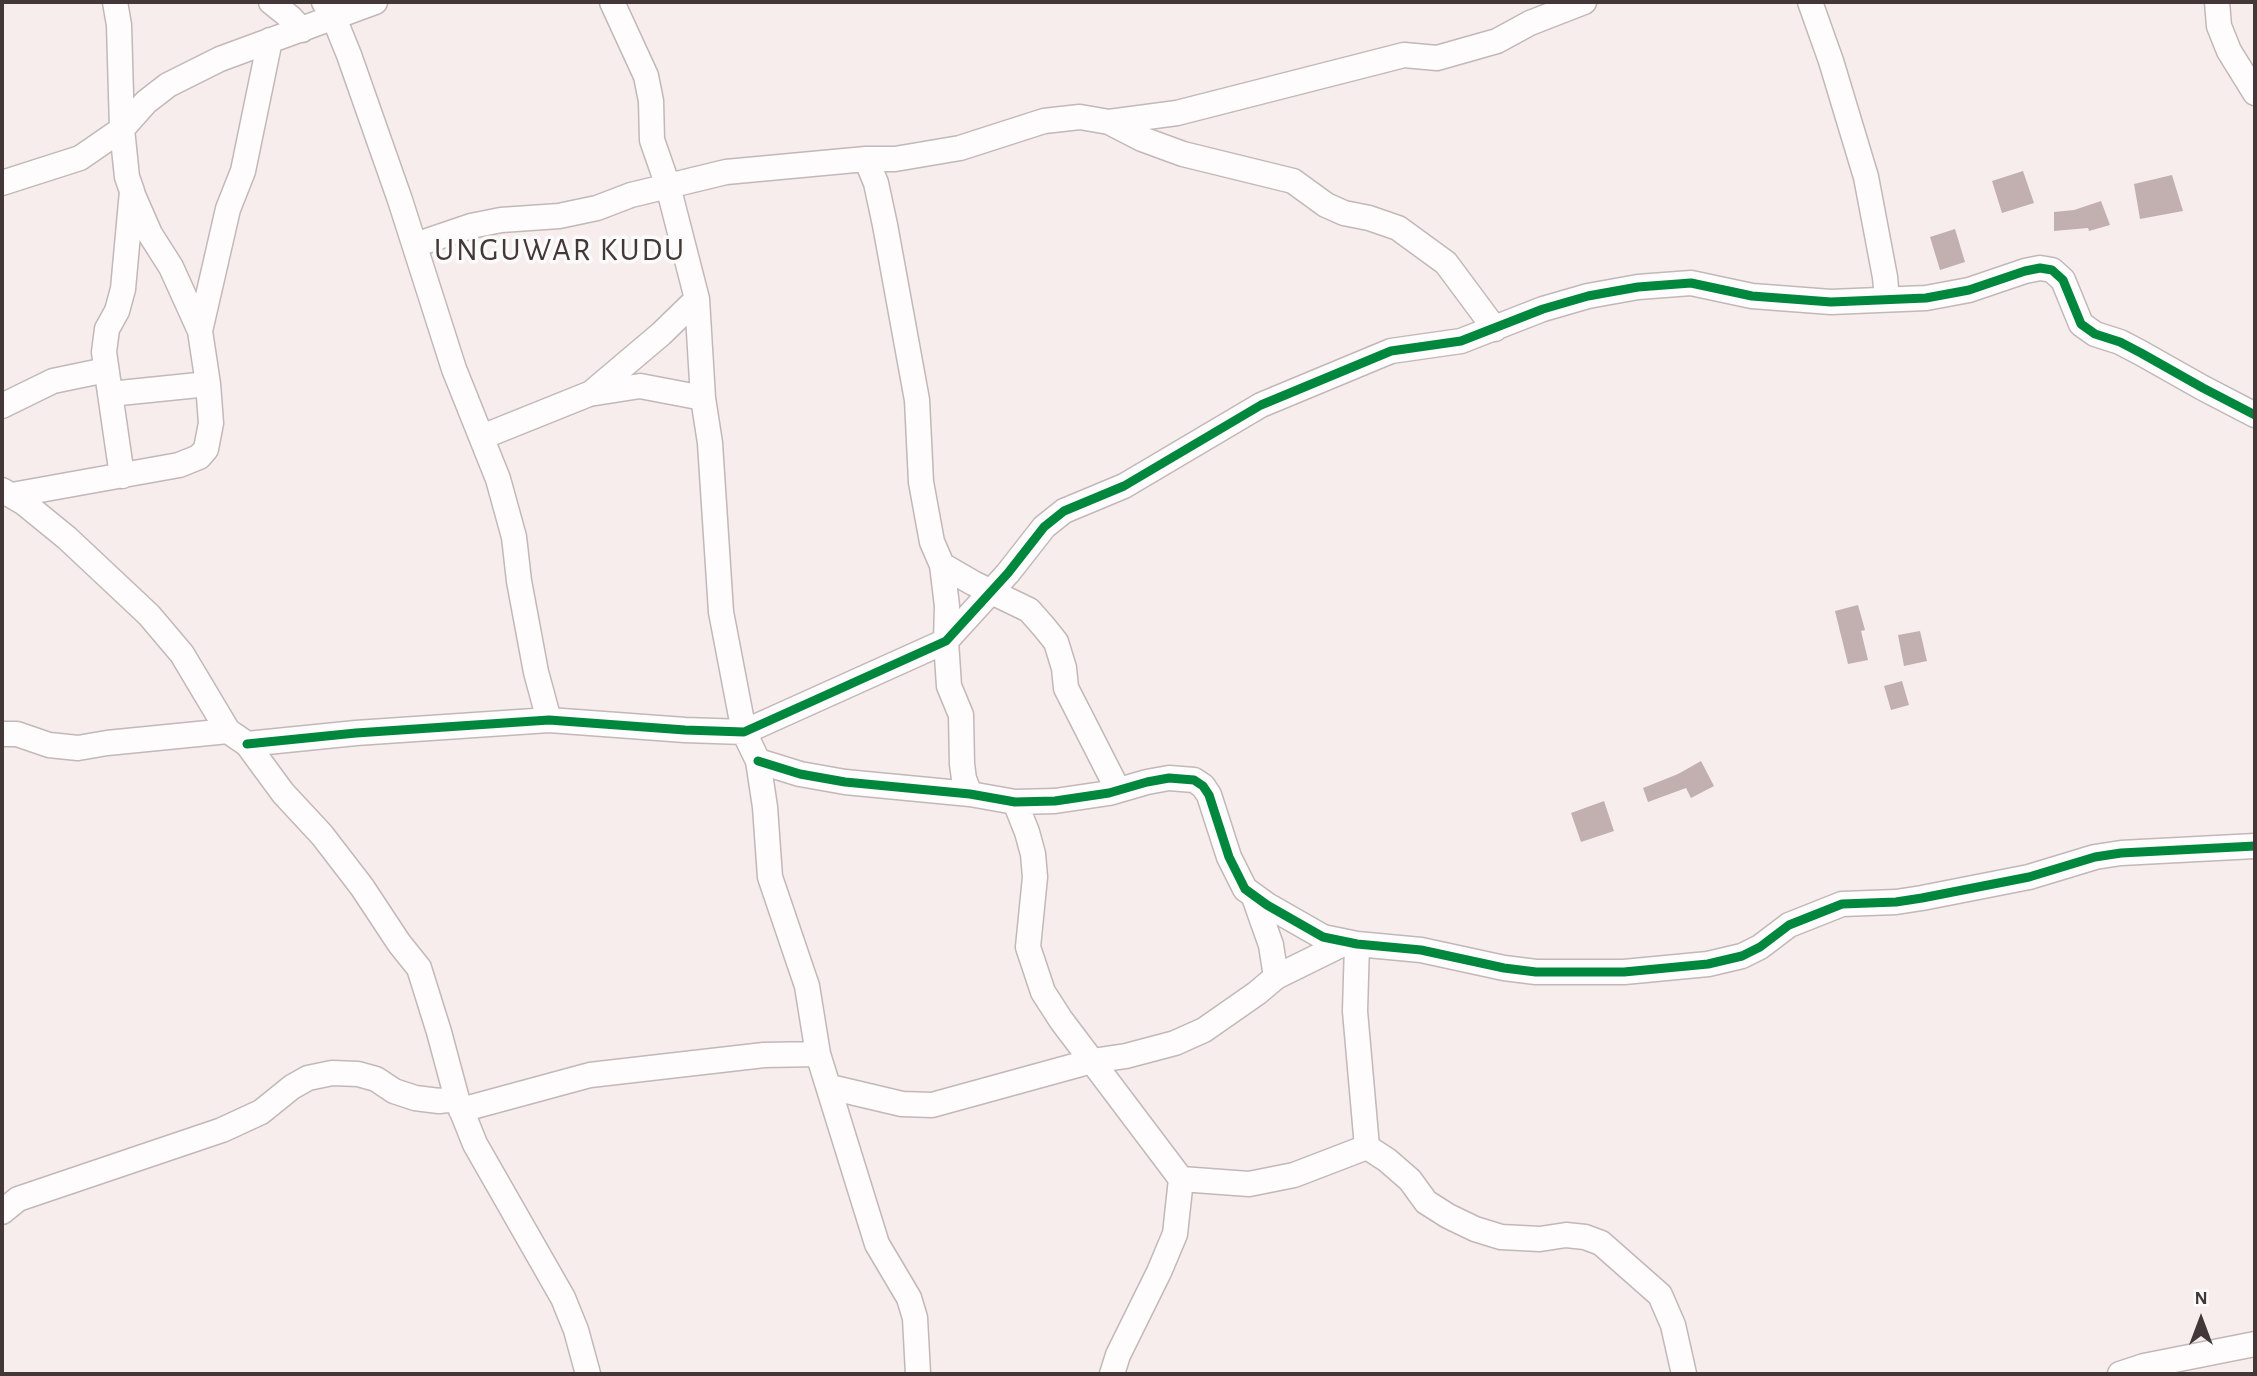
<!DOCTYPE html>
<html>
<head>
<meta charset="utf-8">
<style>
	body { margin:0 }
	#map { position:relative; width:2257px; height:1376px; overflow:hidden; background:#f8eded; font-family:"Alegreya Sans",sans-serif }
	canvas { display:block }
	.frame { position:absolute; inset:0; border:4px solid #443737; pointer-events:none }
	.north { position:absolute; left:2166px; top:1285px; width:70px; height:70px; -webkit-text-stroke:5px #fbfbfb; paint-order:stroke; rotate:0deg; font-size:19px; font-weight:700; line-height:28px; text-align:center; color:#443737 }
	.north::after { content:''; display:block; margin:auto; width:24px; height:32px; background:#443737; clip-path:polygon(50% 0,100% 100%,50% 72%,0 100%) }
</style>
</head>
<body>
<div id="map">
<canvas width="2257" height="1376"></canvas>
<div class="frame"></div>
<div class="north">N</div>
</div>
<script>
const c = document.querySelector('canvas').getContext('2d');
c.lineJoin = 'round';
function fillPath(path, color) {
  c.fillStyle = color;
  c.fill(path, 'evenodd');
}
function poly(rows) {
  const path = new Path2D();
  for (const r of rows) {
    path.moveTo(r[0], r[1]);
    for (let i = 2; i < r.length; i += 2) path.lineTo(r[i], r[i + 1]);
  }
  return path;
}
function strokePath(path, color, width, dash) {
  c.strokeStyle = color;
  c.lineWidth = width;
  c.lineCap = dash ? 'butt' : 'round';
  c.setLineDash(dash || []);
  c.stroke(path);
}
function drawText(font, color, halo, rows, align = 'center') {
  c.font = font + ' "Alegreya Sans",sans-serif';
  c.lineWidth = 7;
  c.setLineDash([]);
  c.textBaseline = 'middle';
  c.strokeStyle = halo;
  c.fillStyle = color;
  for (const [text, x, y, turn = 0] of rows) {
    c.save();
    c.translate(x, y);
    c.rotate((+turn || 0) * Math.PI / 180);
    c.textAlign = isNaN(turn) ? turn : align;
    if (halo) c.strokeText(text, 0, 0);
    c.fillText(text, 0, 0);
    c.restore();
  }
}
const building = poly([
	[2023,171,2034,203,2002,213,1992,181],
	[2172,175,2183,211,2140,219,2134,184],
	[2101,201,2110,225,2089,231,2088,228,2054,231,2054,212,2074,210],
	[1955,229,1965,262,1940,270,1930,237],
	[1858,605,1865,630,1861,631,1868,660,1848,664,1835,611],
	[1920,631,1927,661,1904,666,1898,635],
	[1902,681,1909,705,1891,710,1884,686],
	[1701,761,1714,786,1691,798,1686,788,1648,802,1643,788,1678,774],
	[1604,801,1614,831,1581,842,1571,813]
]);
const minor = poly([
	[115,2,119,25,122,129,127,177,132,191,123,289,117,311,107,329,104,352,122,476],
	[271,2,291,18,302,30],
	[324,2,334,18,349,55,400,200,454,369,498,479,514,537,519,581,536,672,549,720],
	[612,2,646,76,651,101,652,140,668,186,697,299,703,398,710,443,721,612,744,732,758,761,765,807,770,877,807,986,818,1054,877,1244,909,1298,915,1318,918,1374],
	[1810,2,1831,61,1866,177,1885,277,1887,299],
	[2217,2,2219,26,2229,51,2255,93],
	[1109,122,1177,113,1404,55,1437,58,1497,41,1530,23,1584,2],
	[866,159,876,183,885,225,917,400,921,482,932,542,942,565,947,606,946,641,949,686,961,715,962,764,964,779,970,794],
	[2,183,80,158,122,129,146,102,168,85,220,59,375,2],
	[415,245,471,226,501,220,559,216,597,208,631,195,726,172,866,159,895,159,960,148,1044,121,1080,117,1109,122,1142,139,1183,154,1293,181,1326,205,1344,213,1369,218,1398,228,1446,263,1495,329],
	[200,331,228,209,243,171,270,40],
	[110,394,208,384],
	[590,394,661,334,697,299],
	[2,406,53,381,106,370],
	[482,437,589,394,640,386,703,398],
	[2,490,24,503,67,538,149,615,182,654,228,731,247,744,283,793,322,835,362,887,399,943,419,968,439,1032,457,1099,475,1144,563,1298,576,1330,588,1374],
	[12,495,179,465,199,457,206,449,211,423,208,384,200,331,171,267,150,234,133,195],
	[942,565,973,583,1029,610,1044,627,1056,642,1064,668,1066,688,1118,790],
	[2,734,17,734,49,745,78,748,107,743,228,731],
	[247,744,356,733,549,720,685,730,744,732,946,641,1008,573,1044,527,1064,511,1124,486,1261,405,1391,351,1461,341,1543,309,1588,296,1638,287,1691,283,1752,296,1831,302,1926,298,1969,290,2025,271,2040,268,2052,270,2063,280,2081,324,2095,334,2120,342,2141,353,2203,388,2255,415],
	[758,761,800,774,845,782,970,794,1015,802,1055,801,1109,793,1147,782,1169,778,1194,780,1203,786,1209,795,1229,857,1245,889,1267,905,1323,937,1357,944,1421,950,1504,968,1536,972,1624,972,1708,964,1742,956,1760,947,1789,925,1842,904,1896,902,1922,898,2029,877,2095,857,2121,853,2255,846],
	[1015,802,1027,832,1033,854,1035,877,1028,947,1043,992,1061,1020,1181,1179,1175,1234,1159,1272,1118,1355,1112,1374],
	[1254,897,1271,945,1276,977],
	[1357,944,1355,1011,1367,1147],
	[830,1087,902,1104,932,1105,1092,1061,1126,1056,1175,1043,1204,1030,1257,993,1276,977,1347,942],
	[461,1110,590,1075,764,1055,818,1054],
	[1367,1147,1387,1160,1410,1180,1426,1202,1448,1216,1475,1229,1501,1237,1540,1239,1566,1235,1585,1237,1601,1243,1660,1295,1673,1325,1684,1374],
	[1181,1179,1249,1184,1294,1175,1367,1147],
	[2,1212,18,1199,222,1130,261,1112,292,1087,308,1078,332,1073,358,1074,376,1079,394,1091,415,1098,439,1101,457,1099],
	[2120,1374,2144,1366,2255,1344]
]);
const cycleway = poly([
	[247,744,356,733,549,720,685,730,744,732,946,641,1008,573,1044,527,1064,511,1124,486,1261,405,1391,351,1461,341,1543,309,1588,296,1638,287,1691,283,1752,296,1831,302,1926,298,1969,290,2025,271,2040,268,2052,270,2063,280,2081,324,2095,334,2120,342,2141,353,2203,388,2255,415],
	[758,761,800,774,845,782,970,794,1015,802,1055,801,1109,793,1147,782,1169,778,1194,780,1203,786,1209,795,1229,857,1245,889,1267,905,1323,937,1357,944,1421,950,1504,968,1536,972,1624,972,1708,964,1742,956,1760,947,1789,925,1842,904,1896,902,1922,898,2029,877,2095,857,2121,853,2255,846]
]);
const quarterNames = [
	["UNGUWAR KUDU",560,250]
];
fillPath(building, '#c2b0b0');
strokePath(minor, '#c2b8b8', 27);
strokePath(minor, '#fefcfc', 24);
strokePath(cycleway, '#00873e', 9);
c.letterSpacing = '2px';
drawText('32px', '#443737', '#fbfbfb', quarterNames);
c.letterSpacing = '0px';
</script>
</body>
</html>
